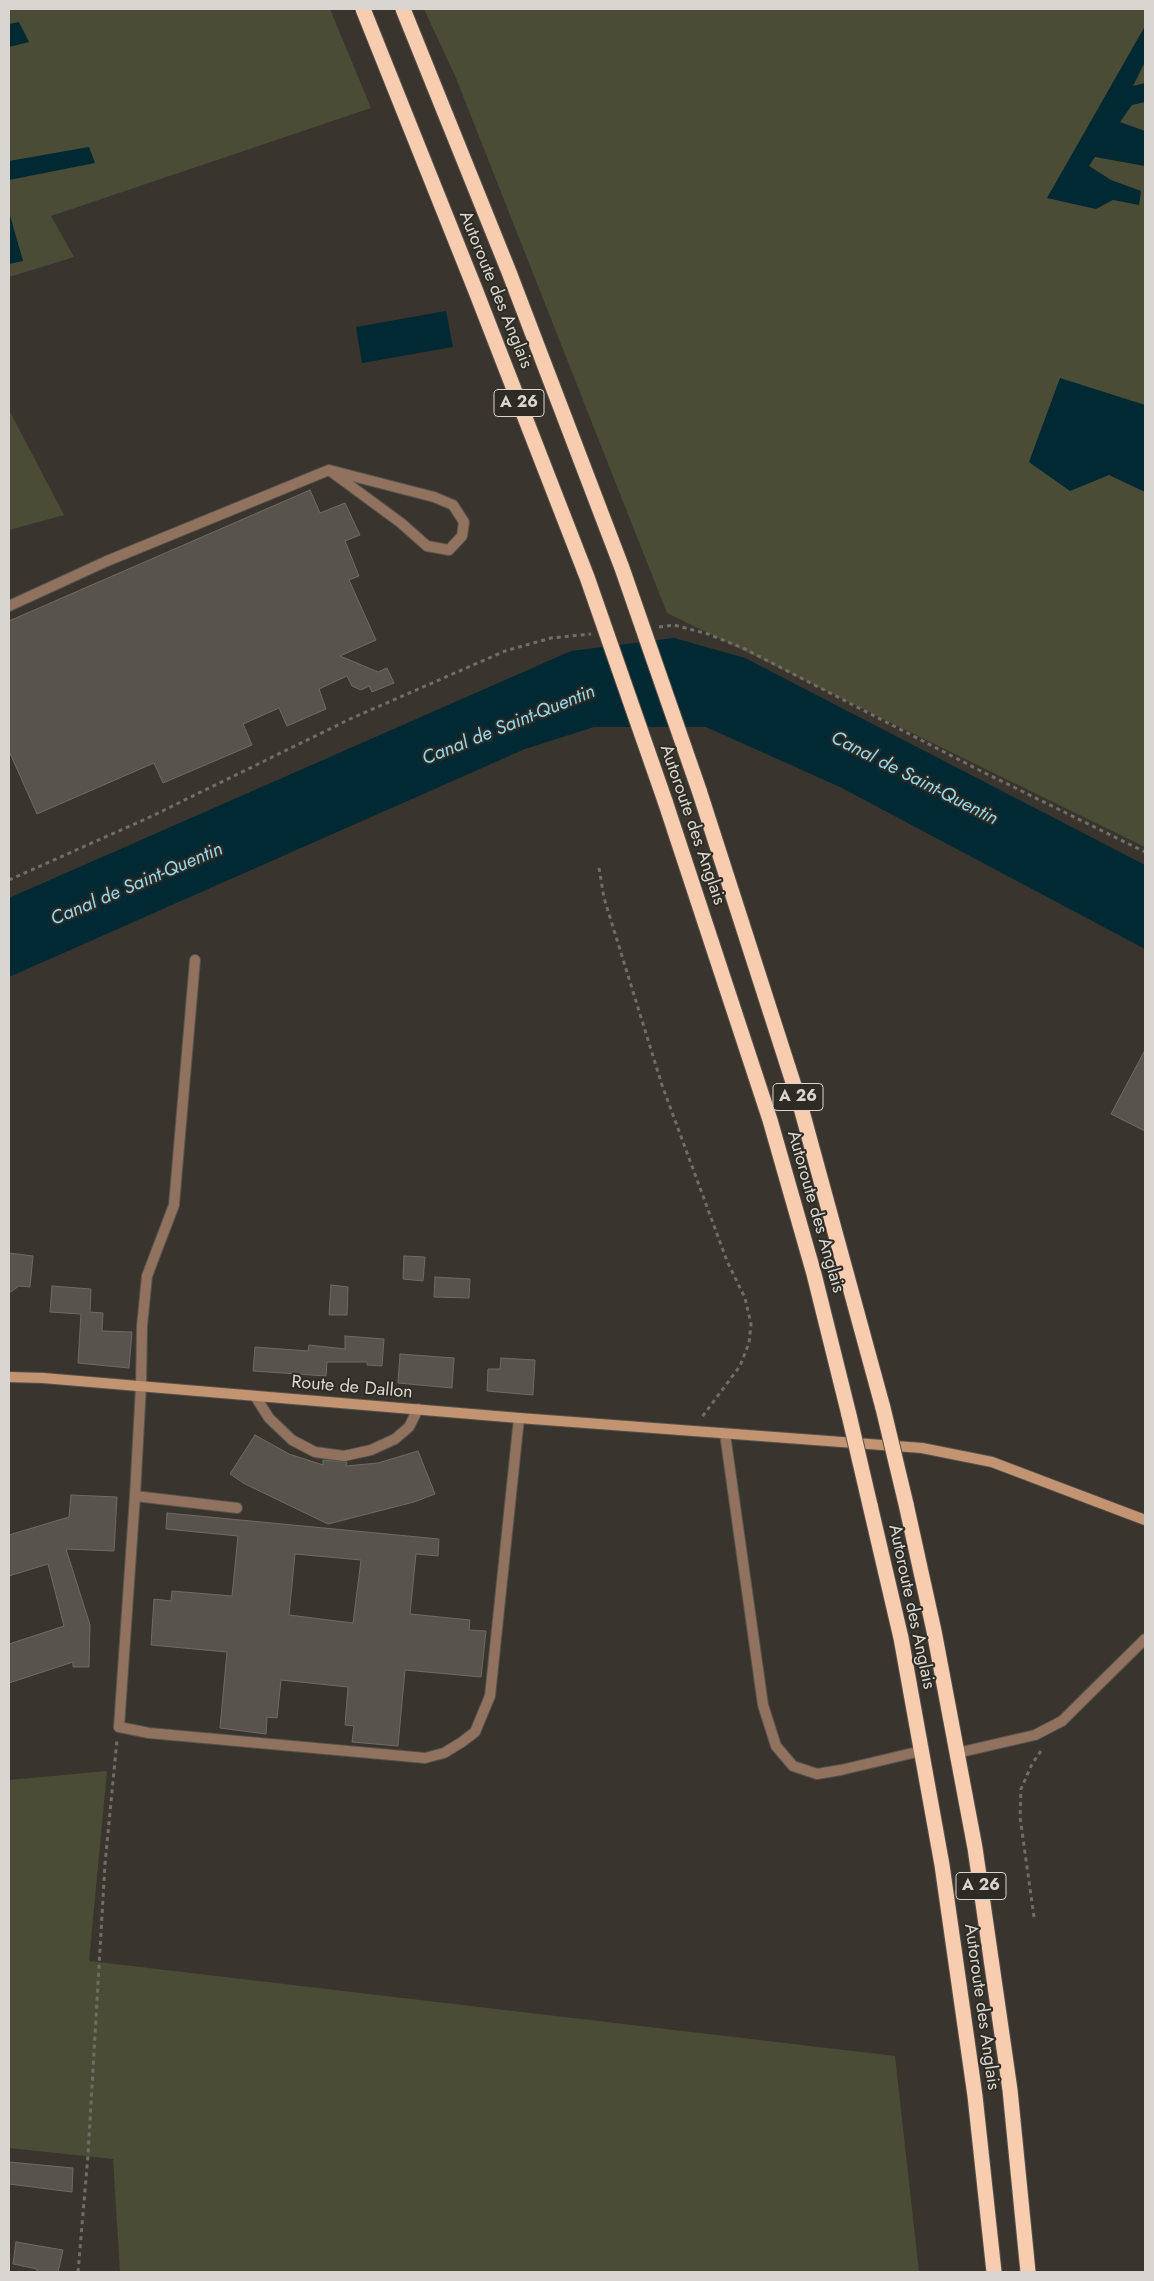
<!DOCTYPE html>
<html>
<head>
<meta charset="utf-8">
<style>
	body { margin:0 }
	#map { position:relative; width:1154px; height:2281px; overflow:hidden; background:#39352e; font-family:Jost,sans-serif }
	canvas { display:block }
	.frame { position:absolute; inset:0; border:10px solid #d9d6d2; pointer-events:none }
</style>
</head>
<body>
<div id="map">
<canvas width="1154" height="2281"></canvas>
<div class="frame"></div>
</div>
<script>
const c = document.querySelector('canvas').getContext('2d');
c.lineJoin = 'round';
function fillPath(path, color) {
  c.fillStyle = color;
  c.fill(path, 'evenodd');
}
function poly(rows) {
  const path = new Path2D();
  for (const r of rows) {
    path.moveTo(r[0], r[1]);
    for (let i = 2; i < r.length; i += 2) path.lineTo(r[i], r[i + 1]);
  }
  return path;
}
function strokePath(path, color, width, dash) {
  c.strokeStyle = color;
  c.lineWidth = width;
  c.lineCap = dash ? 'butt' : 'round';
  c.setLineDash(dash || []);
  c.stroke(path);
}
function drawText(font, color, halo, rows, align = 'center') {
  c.font = font + ' Jost,sans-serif';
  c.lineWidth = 4;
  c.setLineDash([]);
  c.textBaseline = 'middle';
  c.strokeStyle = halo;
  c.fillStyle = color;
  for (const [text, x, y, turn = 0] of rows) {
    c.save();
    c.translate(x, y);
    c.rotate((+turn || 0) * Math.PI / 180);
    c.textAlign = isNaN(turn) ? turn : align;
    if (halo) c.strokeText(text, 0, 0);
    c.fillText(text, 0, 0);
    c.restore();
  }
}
const green = poly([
	[9,9,330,9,371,108,51,216,74,257,9,277],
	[424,9,1145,9,1145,847,667,613,456,78],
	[9,410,64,515,9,530],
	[107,1771,89,1961,895,2056,919,2272,120,2272,113,2159,9,2148,9,1780]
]);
const water = poly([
	[19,22,29,42,9,47,9,24],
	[1145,26,1145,62,1133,86,1145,83,1145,102,1132,105,1120,122,1145,131,1145,166,1095,157,1089,166,1111,180,1141,191,1139,205,1113,200,1096,209,1047,198],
	[89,147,95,163,9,180,9,161],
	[9,212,23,261,9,264],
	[446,311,453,347,362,363,356,327],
	[1060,378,1145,405,1145,492,1109,475,1070,491,1029,462],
	[674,638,745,658,1145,865,1145,949,840,787,706,727,594,727,525,749,9,977,9,898,571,651]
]);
const building = poly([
	[310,490,320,513,345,503,360,535,345,541,359,576,349,580,376,640,340,656,378,672,387,668,394,683,372,692,369,686,361,690,352,686,347,676,319,689,326,709,287,726,279,708,243,724,252,745,163,783,154,763,37,814,9,751,9,621,310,490],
	[1145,1050,1145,1131,1111,1114,1145,1050],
	[9,1253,33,1256,30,1287,19,1286,9,1293,9,1253],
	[404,1256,425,1257,423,1281,403,1279,404,1256],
	[435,1277,470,1279,469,1298,434,1297,435,1277],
	[331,1285,348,1287,347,1315,329,1315,331,1285],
	[52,1286,91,1289,90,1312,103,1313,102,1331,132,1332,129,1368,78,1363,81,1314,50,1312,52,1286],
	[345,1336,384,1339,382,1366,367,1365,367,1362,327,1362,326,1376,253,1371,255,1347,308,1351,309,1345,345,1349,345,1336],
	[400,1354,454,1358,452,1388,398,1383,400,1354],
	[501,1358,535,1360,533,1395,487,1391,488,1369,500,1369,501,1358],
	[255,1435,289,1454,323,1465,323,1460,347,1462,346,1466,378,1463,418,1451,435,1494,414,1502,328,1524,245,1484,230,1474,255,1435],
	[71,1495,117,1497,114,1551,66,1549,90,1625,89,1667,73,1667,73,1662,9,1683,9,1644,64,1626,48,1564,9,1576,9,1535,69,1517,71,1495],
	[167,1513,439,1539,438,1556,416,1554,410,1614,470,1620,469,1630,486,1631,481,1677,405,1670,398,1746,352,1742,354,1726,345,1725,348,1687,281,1680,277,1718,267,1717,266,1734,220,1728,227,1652,151,1645,152,1629,154,1599,171,1601,172,1591,232,1596,238,1536,166,1529,167,1513],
	[295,1554,361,1560,353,1623,289,1615,295,1554],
	[9,2162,73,2168,72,2192,9,2184,9,2162],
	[16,2242,63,2250,58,2272,37,2272,37,2269,13,2264,16,2242]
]);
const path = poly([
	[659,627,674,625,708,634,745,649,975,768,1145,852],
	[599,868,604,898,662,1085,727,1261,745,1298,751,1324,749,1343,740,1366,702,1417],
	[9,880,150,817,350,719,505,651,551,638,591,634],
	[1034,1917,1020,1817,1021,1789,1032,1764,1043,1748],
	[78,2272,88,2155,105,1864,117,1740]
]);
const lane = poly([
	[9,606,107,561,329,470,434,497,453,505,464,522,462,536,449,550,427,546,401,523,329,470],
	[141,1386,142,1326,147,1276,174,1205,195,960],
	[255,1396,269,1418,292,1440,315,1452,344,1456,371,1450,395,1439,409,1427,418,1409],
	[725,1434,763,1705,776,1746,793,1766,817,1774,841,1770,921,1751],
	[135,1496,237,1508],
	[119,1727,149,1733,425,1758,444,1753,462,1742,475,1732,490,1696,519,1418],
	[957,1753,1035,1735,1062,1721]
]);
const street = poly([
	[1062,1721,1145,1639],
	[119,1727,135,1496,141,1386]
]);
const secondary = poly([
	[9,1377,43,1378,519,1418,922,1448,992,1462,1145,1520]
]);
const highway = poly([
	[699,790,800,1104,883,1408],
	[665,801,770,1120,814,1274,849,1415],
	[906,1504,934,1631,975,1848,1010,2090,1028,2272],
	[870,1505,901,1638,942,1865,975,2096,994,2272]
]);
const highwayBridge = poly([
	[363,9,475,289,587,577,665,801],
	[403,9,509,272,622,568,699,790],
	[883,1408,906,1504],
	[849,1415,870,1505]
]);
const shields = [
	[519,403,50],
	[798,1097,50],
	[981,1886,50]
];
const shieldNames = [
	["A 26",519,403],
	["A 26",798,1097],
	["A 26",981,1886]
];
const streetNames = [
	["Autoroute des Anglais",495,290,68],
	["Autoroute des Anglais",692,825,71],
	["Autoroute des Anglais",815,1212,74],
	["Route de Dallon",352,1388,5],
	["Autoroute des Anglais",911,1607,78],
	["Autoroute des Anglais",981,2007,82]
];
const waterNames = [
	["Canal de Saint-Quentin",509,726,-22],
	["Canal de Saint-Quentin",914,779,27],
	["Canal de Saint-Quentin",137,885,-23]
];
fillPath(green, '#4b4c36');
fillPath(water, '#002933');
fillPath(building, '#59534d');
strokePath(building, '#716a64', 1);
strokePath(lane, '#56524c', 12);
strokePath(street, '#56524c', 12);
strokePath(secondary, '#56524c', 12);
strokePath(highway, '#56524c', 17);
strokePath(path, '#706d67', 3, [4, 4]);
strokePath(lane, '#90725e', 10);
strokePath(street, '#90725e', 10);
strokePath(secondary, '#c29472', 10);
strokePath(highway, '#f8ccae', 15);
strokePath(highwayBridge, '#56524c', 17, []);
strokePath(highwayBridge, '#f8ccae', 15);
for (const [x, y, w] of shields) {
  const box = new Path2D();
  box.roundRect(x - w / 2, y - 13.5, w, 27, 4);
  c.fillStyle = '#2e2b25';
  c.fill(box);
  strokePath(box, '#d9d6d2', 1);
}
drawText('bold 16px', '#d9d6d2', null, shieldNames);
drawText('18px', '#d9d6d2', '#2e2b25', streetNames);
drawText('italic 19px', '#92daef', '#2e2b25', waterNames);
</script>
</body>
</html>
